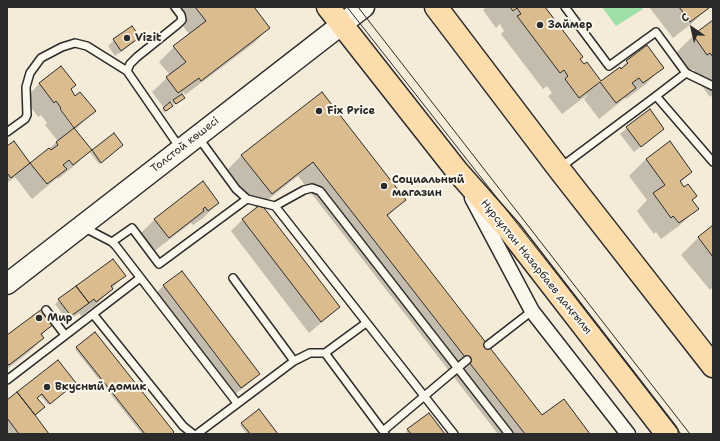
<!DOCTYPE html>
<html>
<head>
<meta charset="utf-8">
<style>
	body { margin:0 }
	#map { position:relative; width:720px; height:441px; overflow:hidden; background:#f5ebd9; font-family:"Shantell Sans",sans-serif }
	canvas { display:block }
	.frame { position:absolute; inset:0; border:8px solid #2b2b2b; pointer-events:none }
	.north { position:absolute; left:672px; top:8px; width:40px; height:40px; -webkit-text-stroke:3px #fbf7ec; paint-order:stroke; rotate:326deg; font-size:11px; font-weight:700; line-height:16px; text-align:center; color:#2b2b2b }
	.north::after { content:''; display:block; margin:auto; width:14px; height:18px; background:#2b2b2b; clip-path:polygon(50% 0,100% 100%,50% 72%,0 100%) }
</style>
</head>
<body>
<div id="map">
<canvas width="720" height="441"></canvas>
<div class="frame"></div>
<div class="north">С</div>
</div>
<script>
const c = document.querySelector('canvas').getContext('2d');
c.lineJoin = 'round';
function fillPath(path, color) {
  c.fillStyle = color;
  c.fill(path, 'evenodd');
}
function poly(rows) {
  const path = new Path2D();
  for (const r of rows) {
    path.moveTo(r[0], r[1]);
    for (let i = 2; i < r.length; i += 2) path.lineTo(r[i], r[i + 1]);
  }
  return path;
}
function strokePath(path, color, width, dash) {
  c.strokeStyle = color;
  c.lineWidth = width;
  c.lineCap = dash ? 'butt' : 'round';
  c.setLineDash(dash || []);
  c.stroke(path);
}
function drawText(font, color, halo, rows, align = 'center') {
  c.font = font + ' "Shantell Sans",sans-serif';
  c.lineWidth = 4;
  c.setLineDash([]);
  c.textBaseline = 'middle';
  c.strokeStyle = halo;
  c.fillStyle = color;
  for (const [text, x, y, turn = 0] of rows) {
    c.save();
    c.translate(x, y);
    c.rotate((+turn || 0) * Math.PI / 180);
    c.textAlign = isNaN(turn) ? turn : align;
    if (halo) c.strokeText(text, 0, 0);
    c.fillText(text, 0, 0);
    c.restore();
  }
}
const green = poly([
	[602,7,641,7,643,9,616,26]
]);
const shadow = poly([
	[168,7,253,7,269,28,254,43,185,95,184,92,181,94,183,98,182,99,174,105,171,101,169,103,170,108,164,113,162,110,164,108,152,92,170,75,159,62,174,47,190,35],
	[486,7,544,7,597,85,620,69,627,62,662,67,646,84,626,99,625,98,599,119,584,99,587,96,587,95,562,114,548,96,552,93,547,86,543,89,501,34,504,31,500,24,496,28,483,10],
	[649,7,707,7,708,8,691,24,673,38],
	[713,22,713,94,710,97,697,79,699,77,693,69,690,71,676,53,693,36],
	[139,37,133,43,115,56,108,46,114,40],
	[61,68,70,90,75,97,94,111,76,129,61,109,59,109,91,152,114,134,120,147,99,164,89,151,75,165,58,179,57,178,32,199,15,177,7,183,7,147,13,142,30,164,58,141,45,125,47,123,41,115,38,117,25,99,39,84],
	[322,93,404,200,387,217,542,416,589,434,498,434,298,176,261,205,339,307,327,318,309,333,231,231,242,220,257,209,227,170,242,155],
	[627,128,663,129,634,152,620,134],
	[646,159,691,172,680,183,697,209,680,225,661,239,656,232,654,234,637,211,647,200,629,176],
	[203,183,218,203,203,218,193,225,191,223,153,252,140,234,154,220],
	[713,226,713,287,710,290,681,255,698,238],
	[181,272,259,374,247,385,229,399,152,298,163,286],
	[124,276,97,304,81,316,79,313,74,317,73,315,67,320,55,304,59,300],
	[52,324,41,336,43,338,28,353,7,369,7,337],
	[77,348,171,434,142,434,75,349],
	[73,384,48,405,40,395,36,398,33,415,48,434,7,434,7,401],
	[242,424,277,434,245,434,246,433,240,425],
	[408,430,443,434,408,434,406,431]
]);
const building = poly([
	[195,7,254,7,270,28,201,81,199,78,178,93,166,77,186,62,173,46,206,21,195,7],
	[510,7,545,7,583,57,580,59,584,64,587,62,601,81,620,67,621,69,628,63,626,61,647,45,664,68,643,83,639,78,632,83,636,88,616,103,600,82,579,98,565,79,568,76,564,70,560,73,517,16,521,14,517,8,513,11,510,7],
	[679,7,708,7,709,8,690,22,679,7],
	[713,20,713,57,710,53,707,55,693,35,713,20],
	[132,26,140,37,121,51,113,39,132,26],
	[61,66,76,85,71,89,75,96,80,92,96,111,74,128,60,109,61,108,56,101,54,103,39,83,61,66],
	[322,92,406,200,387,215,542,415,564,399,590,434,525,434,313,162,272,194,241,155,322,92],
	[182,94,185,98,176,104,173,100,182,94],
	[170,102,173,106,166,111,163,108,170,102],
	[650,109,664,129,641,147,626,127,650,109],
	[74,128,92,150,73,165,69,160,63,165,67,169,47,184,30,163,49,148,51,150,58,145,56,142,74,128],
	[114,133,123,145,101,163,92,150,114,133],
	[14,141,30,163,11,178,7,173,7,146,14,141],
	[670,141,692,172,680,181,684,187,688,184,697,196,692,200,699,209,679,223,673,216,671,218,653,193,665,185,646,159,670,141],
	[203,181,219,203,208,211,205,207,203,209,204,211,169,238,154,219,203,181],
	[261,204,340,307,321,322,242,219,261,204],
	[713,225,713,257,698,237,713,225],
	[113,259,126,276,111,286,113,289,96,302,94,299,89,303,76,286,113,259],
	[182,271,260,374,241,388,163,285,182,271],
	[76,286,89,303,71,316,58,299,76,286],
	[42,309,54,324,41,334,44,338,9,365,7,363,7,335,42,309],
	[95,332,174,432,172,434,145,434,76,347,95,332],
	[58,360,76,383,50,404,42,394,37,398,45,407,35,415,17,392,58,360],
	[17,392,35,415,49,434,19,434,7,418,7,400,17,392],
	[259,409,278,434,250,434,248,431,241,423,259,409],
	[429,413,445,434,411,434,407,429,429,413]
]);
const service = poly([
	[175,7,181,15,182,20,178,24,137,57,130,64,127,71,180,148],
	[565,7,609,66,656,32,686,73,656,96],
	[686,73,713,86],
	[7,132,25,119,27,115,26,87,30,73,41,58,62,47,75,43,87,46,127,71],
	[198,137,236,189,247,199,275,206,304,190,312,188,320,191,509,434],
	[561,167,656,96,713,162],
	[275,206,454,434],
	[83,227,112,242,116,246,237,403],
	[112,242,132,228,159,264,247,199],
	[233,278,294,361],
	[46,310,65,335],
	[93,314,183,426,193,434],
	[488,345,532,311],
	[325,353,383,431],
	[7,380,140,278],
	[197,434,294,361,310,353,325,353,366,323],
	[385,434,383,431,467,360]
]);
const minor = poly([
	[472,198,532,311,628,434]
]);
const secondary = poly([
	[7,284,364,7]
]);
const primary = poly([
	[328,7,457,171,510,231,667,434],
	[436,7,559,169,713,366]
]);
const tram = poly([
	[347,7,560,278,681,434],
	[358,7,690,434]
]);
const markers = [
	[540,25,4,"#2b2b2b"],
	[127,38,4,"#2b2b2b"],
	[319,111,4,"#2b2b2b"],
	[384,186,4,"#2b2b2b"],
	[39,318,4,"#2b2b2b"],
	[47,387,4,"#2b2b2b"]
];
const poiNames = [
	["Займер",548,25],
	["Vizit",135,38],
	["Fix Price",327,111],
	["Социальный",392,180],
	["магазин",392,193],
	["Мир",47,318],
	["Вкусный домик",55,387]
];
const streetNames = [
	["Толстой көшесі",185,145,-38],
	["Нұрсұлтан Назарбаев даңғылы",536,267,51]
];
fillPath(green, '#9fdea6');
fillPath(shadow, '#0003');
fillPath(building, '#dbbc8e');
strokePath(building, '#2b2b2b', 1);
strokePath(service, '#2b2b2b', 10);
strokePath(minor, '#2b2b2b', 17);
strokePath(secondary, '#2b2b2b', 23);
strokePath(primary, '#2b2b2b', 25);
strokePath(service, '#fbf7ec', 7);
strokePath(minor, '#fbf7ec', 14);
strokePath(secondary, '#fbf7ec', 20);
strokePath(primary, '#fddcac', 22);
strokePath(tram, '#2b2b2b', 1);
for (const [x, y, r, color] of markers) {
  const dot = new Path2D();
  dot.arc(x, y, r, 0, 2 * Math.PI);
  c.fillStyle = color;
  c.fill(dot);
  strokePath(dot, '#fbf7ec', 1.5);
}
drawText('bold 11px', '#2b2b2b', '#fbf7ec', poiNames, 'left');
drawText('11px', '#2b2b2b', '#fbf7ec', streetNames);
</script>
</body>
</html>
